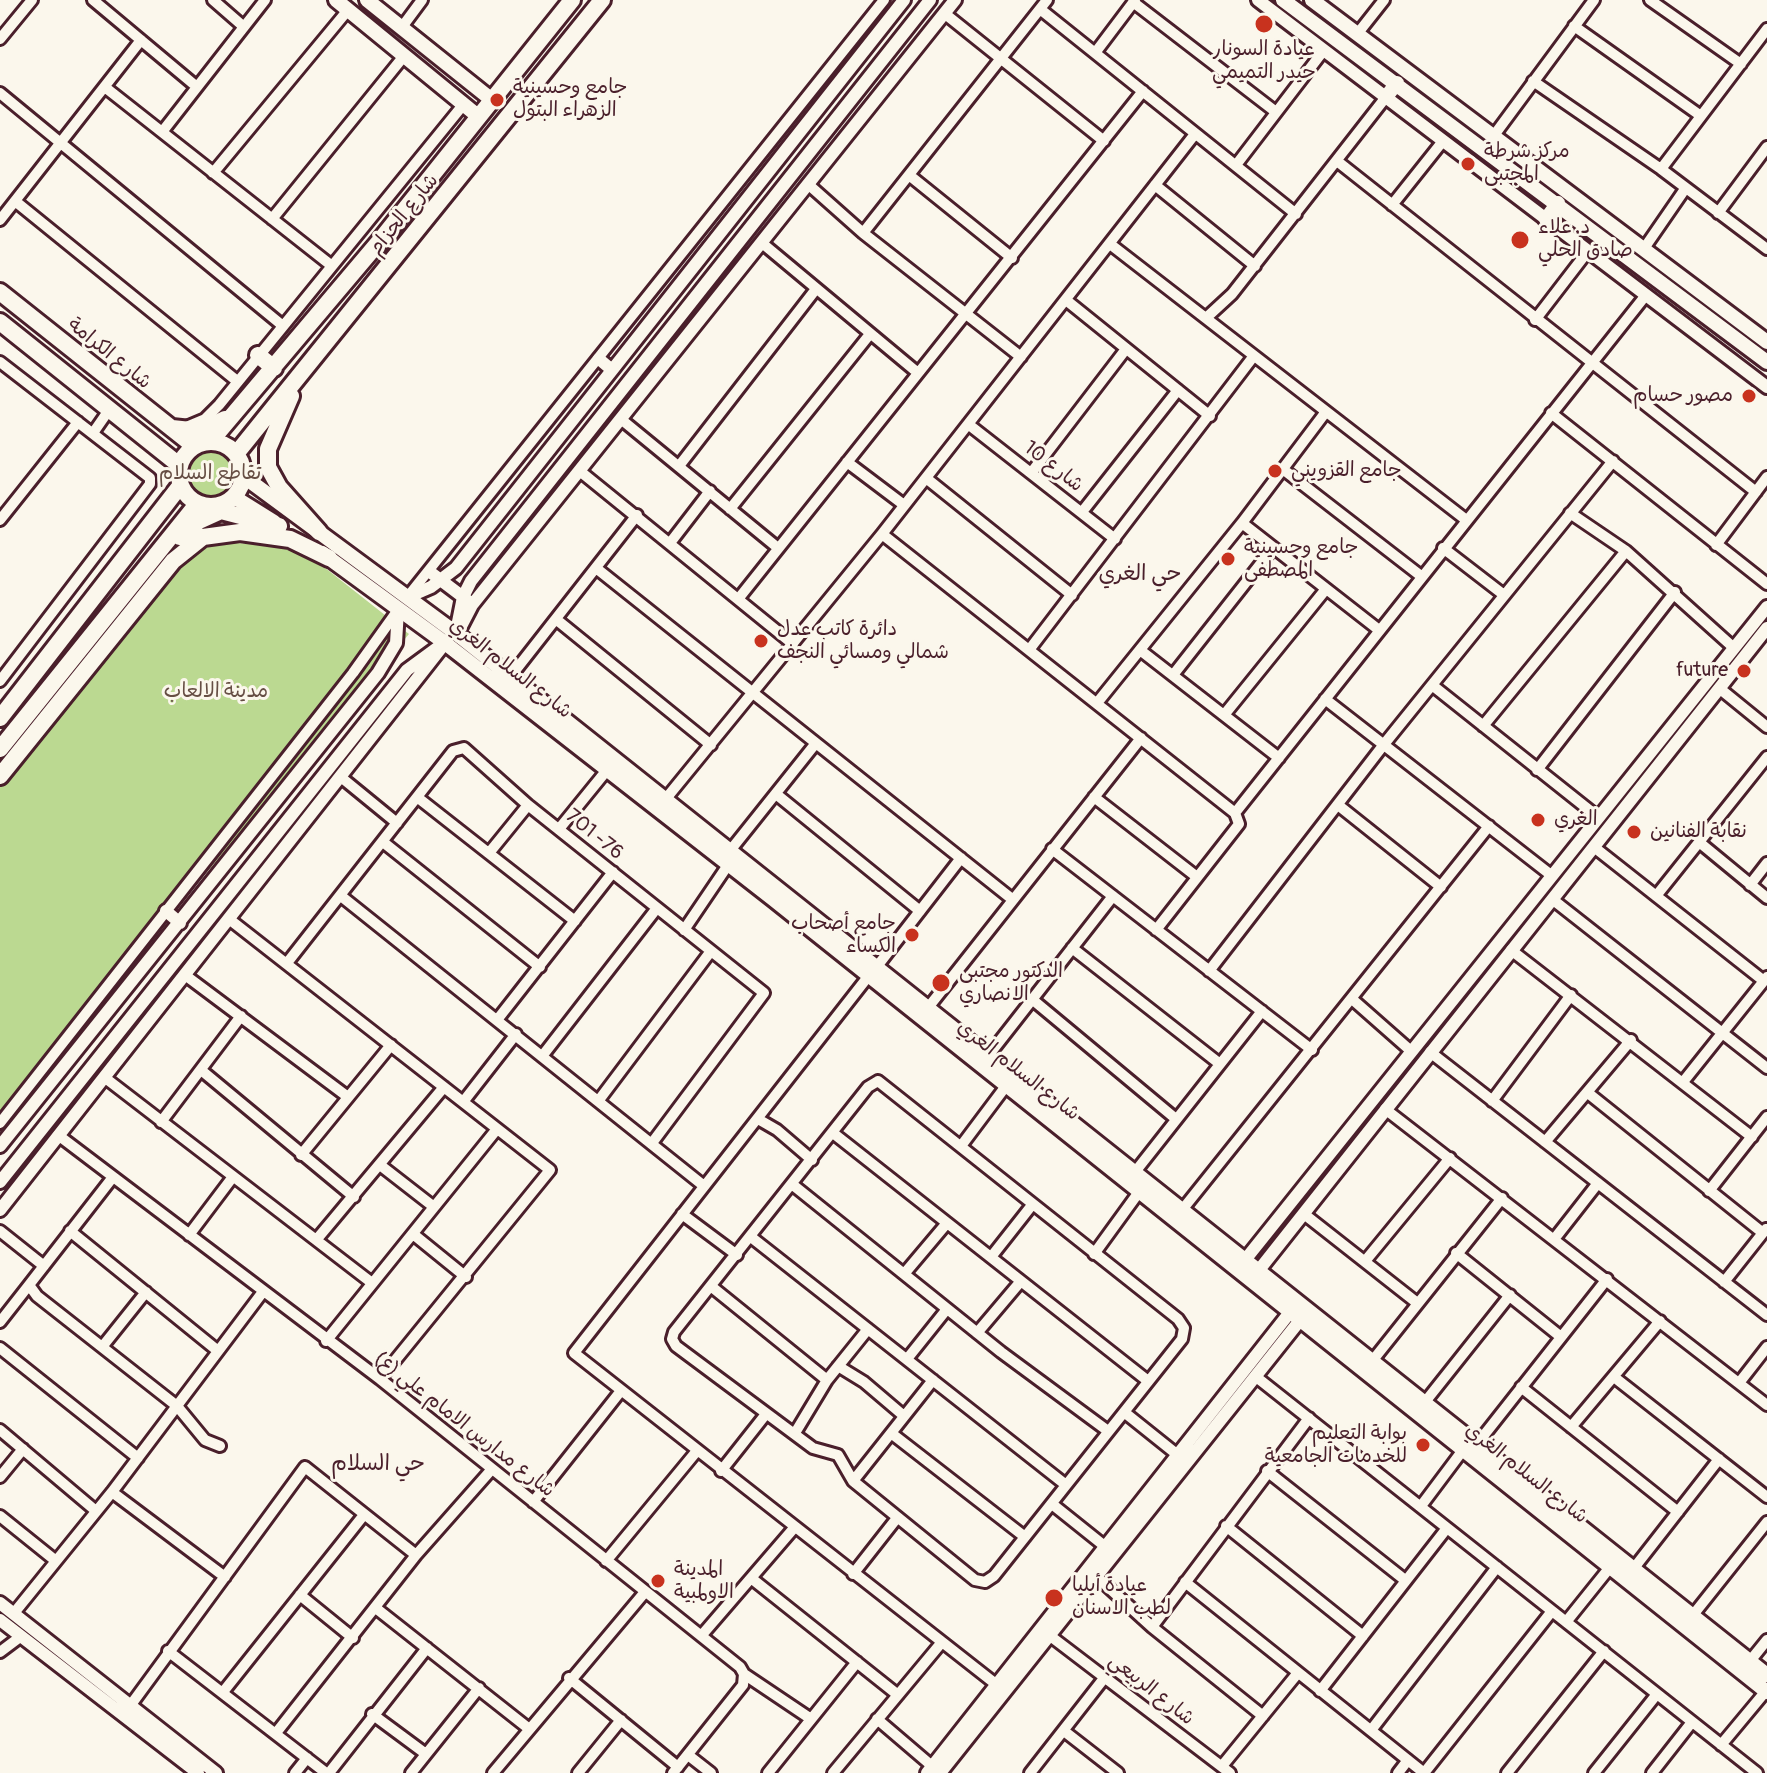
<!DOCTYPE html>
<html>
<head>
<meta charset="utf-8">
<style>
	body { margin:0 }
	canvas { display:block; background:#fbf7ec }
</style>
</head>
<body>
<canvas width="1767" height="1773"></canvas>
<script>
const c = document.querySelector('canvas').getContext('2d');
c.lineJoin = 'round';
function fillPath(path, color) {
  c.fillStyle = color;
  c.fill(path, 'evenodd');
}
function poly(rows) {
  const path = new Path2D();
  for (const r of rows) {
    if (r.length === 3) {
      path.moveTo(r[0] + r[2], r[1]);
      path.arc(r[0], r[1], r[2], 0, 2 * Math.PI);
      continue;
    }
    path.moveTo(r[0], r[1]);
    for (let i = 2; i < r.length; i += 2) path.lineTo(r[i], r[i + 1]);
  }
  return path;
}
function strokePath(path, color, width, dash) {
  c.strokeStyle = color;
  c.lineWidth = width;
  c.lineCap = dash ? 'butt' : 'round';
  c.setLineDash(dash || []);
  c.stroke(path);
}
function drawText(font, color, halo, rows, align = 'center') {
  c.font = font + ' Pangolin,"Playpen Sans Arabic",sans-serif';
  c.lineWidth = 6;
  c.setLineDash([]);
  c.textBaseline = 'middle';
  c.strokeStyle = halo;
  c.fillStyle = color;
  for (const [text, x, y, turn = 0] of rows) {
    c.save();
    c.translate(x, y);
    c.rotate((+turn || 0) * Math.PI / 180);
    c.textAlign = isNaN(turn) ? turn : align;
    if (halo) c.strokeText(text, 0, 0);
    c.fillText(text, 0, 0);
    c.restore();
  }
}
const green = poly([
	[210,474,26],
	[217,542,291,546,324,567,409,634,0,1116,0,783,190,551]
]);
const minor = poly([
	[93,0,197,87],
	[213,0,244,27],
	[1650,0,1741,64],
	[1133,2,1276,112],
	[1040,9,1296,214],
	[944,13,1104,141],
	[1574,26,1701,116],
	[402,27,422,0],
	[1358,33,1384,0],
	[0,39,32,0],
	[1095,53,1135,0],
	[1533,81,1661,169,1767,249],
	[106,88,332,266],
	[0,93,283,326],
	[162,132,265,0],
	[1495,134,1594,0],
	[1337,161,1756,492],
	[1236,165,1324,50],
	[1661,169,1767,29],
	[213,173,348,10],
	[909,175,1012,258],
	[809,185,863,233,1021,357],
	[1155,185,1255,266],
	[15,201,237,381],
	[1392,205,1443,141],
	[1718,213,1767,147],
	[272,219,404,56],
	[0,220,141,40],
	[863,233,1047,0],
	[762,243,918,373],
	[1110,244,1465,519],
	[1645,247,1685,189],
	[1066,300,1210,416],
	[1206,318,1232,294,1386,97],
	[1535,320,1588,251],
	[0,362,150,478,150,484,0,681],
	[1551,413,1767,584],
	[622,420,778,548],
	[968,424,1115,539],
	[186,427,205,419,219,405,463,105],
	[93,433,109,410],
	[847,462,904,505],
	[679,466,816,289],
	[1284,470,1421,576],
	[581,472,793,644],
	[1031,473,1126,349],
	[926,478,1072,595],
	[730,509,870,334],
	[1082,512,1178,390],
	[1570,513,1626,551,1734,648],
	[0,520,78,422],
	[1242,523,1379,630],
	[882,534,1235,813,1646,295],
	[670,543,710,491],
	[1716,545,1767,477],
	[1443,548,1504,595],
	[596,568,1012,899],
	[409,595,884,0],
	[739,598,1143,91],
	[557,620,711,745],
	[1029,650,1253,357],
	[1140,650,1279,758],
	[1173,675,1273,548],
	[511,676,637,515],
	[1432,685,1598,817],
	[1719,688,1767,727],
	[1325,699,1551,875],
	[1097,703,1242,523,1325,413],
	[1224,715,1326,589],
	[1483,726,1626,551],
	[1537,770,1675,592],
	[342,778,397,823],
	[776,794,920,911],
	[417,797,575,921],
	[1094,797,1197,877],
	[664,801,882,534,1195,134],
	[1338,805,1441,887],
	[559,829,607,770],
	[383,842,540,967],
	[1699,842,1767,898],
	[1594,847,1764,981],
	[1052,849,1312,1050],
	[729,852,816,743],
	[489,853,528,805],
	[1750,885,1767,863],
	[341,896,704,1186],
	[1656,896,1767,757],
	[1552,899,1767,1068],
	[229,919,550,1170,380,1379],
	[684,930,728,865],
	[1156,930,1239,824,1235,813],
	[1072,948,1220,1064],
	[1511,950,1752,1137],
	[287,963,453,751,464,748,528,805,764,993,652,1143],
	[875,969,961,858],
	[1209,971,1385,743,1613,461],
	[185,975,348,1097],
	[867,978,574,1353,997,1685],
	[1352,999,1411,1051],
	[1033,1000,1176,1119],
	[927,1009,1141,738],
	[497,1020,613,872],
	[1430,1052,1767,1315],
	[543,1055,657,908],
	[988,1056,1113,896],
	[201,1070,354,1197],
	[104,1077,372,1283],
	[878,1081,1178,1319,1184,1328,1182,1339,994,1576,985,1582,975,1580,853,1481,838,1455,813,1448,676,1346,672,1339,674,1332,868,1087,878,1081],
	[1683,1082,1767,977],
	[1588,1093,1763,1233],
	[599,1100,711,951],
	[1492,1101,1571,995],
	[463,1102,516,1034],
	[1385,1109,1767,1405],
	[758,1119,777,1130,812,1160],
	[161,1122,241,1016],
	[0,1123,353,673,398,610],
	[833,1133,1148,1381],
	[58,1135,380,1379,740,1667,744,1674,743,1685,673,1773],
	[1545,1142,1631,1040],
	[961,1146,1006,1086],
	[301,1155,391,1045],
	[380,1165,434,1207],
	[1135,1172,1262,1011],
	[113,1177,29,1285,37,1296,177,1406,205,1440,220,1446],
	[793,1185,1001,1352,1108,1431],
	[1709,1191,1767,1117],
	[1182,1210,1489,826],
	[682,1214,737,1255],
	[1304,1214,1416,1302],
	[0,1231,44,1266],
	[70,1231,218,1351],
	[413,1234,466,1277],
	[189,1235,232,1178],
	[751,1237,1066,1485],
	[1555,1238,1598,1183],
	[317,1239,444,1087],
	[1456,1253,1561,1337],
	[1094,1254,1139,1192],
	[991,1257,1032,1205],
	[1366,1260,1450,1158],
	[904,1274,947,1223],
	[1724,1282,1766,1229],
	[712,1287,827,1380],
	[0,1322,29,1285],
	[977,1333,1021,1281],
	[326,1341,497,1129],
	[102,1347,146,1292],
	[0,1348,138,1458],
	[907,1359,947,1309],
	[1373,1360,1502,1198],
	[838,1366,864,1382,904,1416],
	[1255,1376,1757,1773],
	[1614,1377,1767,1497],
	[1739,1383,1767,1347],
	[1521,1387,1678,1512],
	[1425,1402,1510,1295],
	[1124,1412,1179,1456],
	[1571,1427,1660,1321],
	[0,1430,96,1511],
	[795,1433,827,1380,868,1329],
	[891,1433,1025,1537],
	[1477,1444,1607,1279],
	[721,1471,766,1414],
	[1267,1471,1405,1580],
	[0,1477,23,1449],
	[853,1481,933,1380],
	[112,1492,225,1577],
	[533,1502,620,1392],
	[1052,1504,1107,1548],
	[1421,1506,1463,1450],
	[0,1516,56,1561],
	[1226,1526,1363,1636],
	[606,1561,696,1452],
	[1634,1568,1719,1459],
	[853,1574,897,1518],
	[1097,1577,1152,1627,1263,1716],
	[751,1578,898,1695],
	[1185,1582,1424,1773],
	[300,1595,353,1638],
	[377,1609,528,1728],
	[14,1613,112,1492,262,1293],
	[1693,1615,1767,1522],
	[1566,1622,1611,1566],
	[1152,1627,1309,1418],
	[1049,1635,1230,1773],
	[701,1636,794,1528],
	[168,1651,326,1773],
	[0,1652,20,1637],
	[1750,1661,1767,1640],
	[744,1674,811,1719],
	[569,1678,678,1767],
	[1320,1691,1447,1528],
	[223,1692,363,1516],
	[130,1706,305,1467,416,1555],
	[372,1714,426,1754],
	[877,1719,932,1766],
	[1372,1729,1497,1567],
	[1064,1731,1118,1773],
	[276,1733,416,1555,492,1469],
	[1721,1745,1766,1691],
	[688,1755,711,1773],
	[1222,1766,1297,1674],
	[295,1773,307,1758],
	[329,1773,427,1648],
	[411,1773,479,1688],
	[493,1773,645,1592],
	[578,1773,621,1720],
	[768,1773,857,1662],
	[833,1773,942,1642],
	[1030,1773,1105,1677],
	[1398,1773,1408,1760],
	[1424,1773,1552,1611],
	[1507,1773,1604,1651],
	[1594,1773,1657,1694],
	[1652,1773,1692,1722]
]);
const tertiary = poly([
	[1258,0,1767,387],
	[599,359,612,370],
	[430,572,467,600],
	[408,597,431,587,456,568,904,0],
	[458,622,463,597,471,581,930,0],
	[457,634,472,605,955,0],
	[166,911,180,923],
	[0,1146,378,673,396,643,398,610],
	[0,1182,407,670,441,645],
	[0,1210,445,643],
	[1245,1260,1767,607],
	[1259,1270,1767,628],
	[0,1603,216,1773],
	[0,1620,198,1773],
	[927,1773,1291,1311],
	[940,1773,1301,1319]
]);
const secondary = poly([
	[336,0,479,117],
	[367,0,492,100],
	[1283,0,1767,362],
	[1312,0,1767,342],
	[1386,97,1397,83],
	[1546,219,1558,203],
	[243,476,457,634,1767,1675],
	[234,497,274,522],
	[322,553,445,643,773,899,1767,1692]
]);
const primary = poly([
	[0,292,194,446],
	[0,322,179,465],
	[258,355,274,368],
	[291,396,268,449,268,467,279,487,319,532],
	[172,428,200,431,225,419],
	[211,474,32],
	[210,442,378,243,572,0],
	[236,454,602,0],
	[180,537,199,521,221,511,279,526],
	[0,718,180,486],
	[0,749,197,504],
	[0,776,173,561,203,537,240,532,290,539,329,558]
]);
const markers = [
	[1264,24,10,"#c8321e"],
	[497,100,8,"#c8321e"],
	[1468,164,8,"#c8321e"],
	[1520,240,10,"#c8321e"],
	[1749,396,8,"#c8321e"],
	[1275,471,8,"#c8321e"],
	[1228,559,8,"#c8321e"],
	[761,641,8,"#c8321e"],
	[1744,671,8,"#c8321e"],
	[1538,820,8,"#c8321e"],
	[1634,832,8,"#c8321e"],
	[912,935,8,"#c8321e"],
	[941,983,10,"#c8321e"],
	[1423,1445,8,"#c8321e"],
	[658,1581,8,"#c8321e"],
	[1054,1598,10,"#c8321e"]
];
const poiNames = [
	["عيادة السونار",1264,50,"center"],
	["حيدر التميمي",1264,73,"center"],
	["جامع وحسينية",513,88],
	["الزهراء البتول",513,111],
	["مركز شرطة",1484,152],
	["المجتبى",1484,175],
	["د. علاء",1538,228],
	["صادق الحلي",1538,251],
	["مصور حسام",1733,396,"right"],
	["جامع القزويني",1291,471],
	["جامع وحسينية",1244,548],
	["المصطفى",1244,571],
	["دائرة كاتب عدل",777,630],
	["شمالي ومسائي النجف",777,653],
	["future",1728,671,"right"],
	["الغري",1554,820],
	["نقابة الفنانين",1650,832],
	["جامع أصحاب",896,924,"right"],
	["الكساء",896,947,"right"],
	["الدكتور مجتبى",959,972],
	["الانصاري",959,995],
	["بوابة التعليم",1407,1434,"right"],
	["للخدمات الجامعية",1407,1457,"right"],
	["المدينة",674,1570],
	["الاولمبية",674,1593],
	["عيادة أيليا",1072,1586],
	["لطب الاسنان",1072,1609]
];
const streetNames = [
	["شارع الحزام",404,215,-51],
	["شارع الكرامة",109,354,39],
	["شارع 10",1053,467,38],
	["شارع السلام الغري",510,669,38],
	["701 -76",594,835,39],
	["شارع السلام الغري",1018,1071,38],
	["شارع مدارس الامام علي (ع)",464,1425,38],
	["شارع السلام الغري",1526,1474,38],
	["شارع الربيعي",1151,1690,38]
];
const parkNames = [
	["تقاطع السلام",210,474],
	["مدينة الالعاب",216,692]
];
const neighbourhoodNames = [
	["حي الغري",1140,574],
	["حي السلام",378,1464]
];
fillPath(green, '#bbd991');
strokePath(minor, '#4a1f2b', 16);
strokePath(tertiary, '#4a1f2b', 18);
strokePath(secondary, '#4a1f2b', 20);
strokePath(primary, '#4a1f2b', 22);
strokePath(minor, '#fbf7ec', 10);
strokePath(tertiary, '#fbf7ec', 12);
strokePath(secondary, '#fbf7ec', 14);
strokePath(primary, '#fbf7ec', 16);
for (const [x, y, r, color] of markers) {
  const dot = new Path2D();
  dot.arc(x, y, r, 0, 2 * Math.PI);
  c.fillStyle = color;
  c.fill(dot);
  strokePath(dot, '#fbf7ec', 3);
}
drawText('20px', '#4a1f2b', '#fbf7ec', poiNames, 'left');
drawText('20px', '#4a1f2b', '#fbf7ec', streetNames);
drawText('20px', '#664e44', '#fbf7ec', parkNames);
drawText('22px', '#4a1f2b', '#fbf7ec', neighbourhoodNames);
</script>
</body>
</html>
